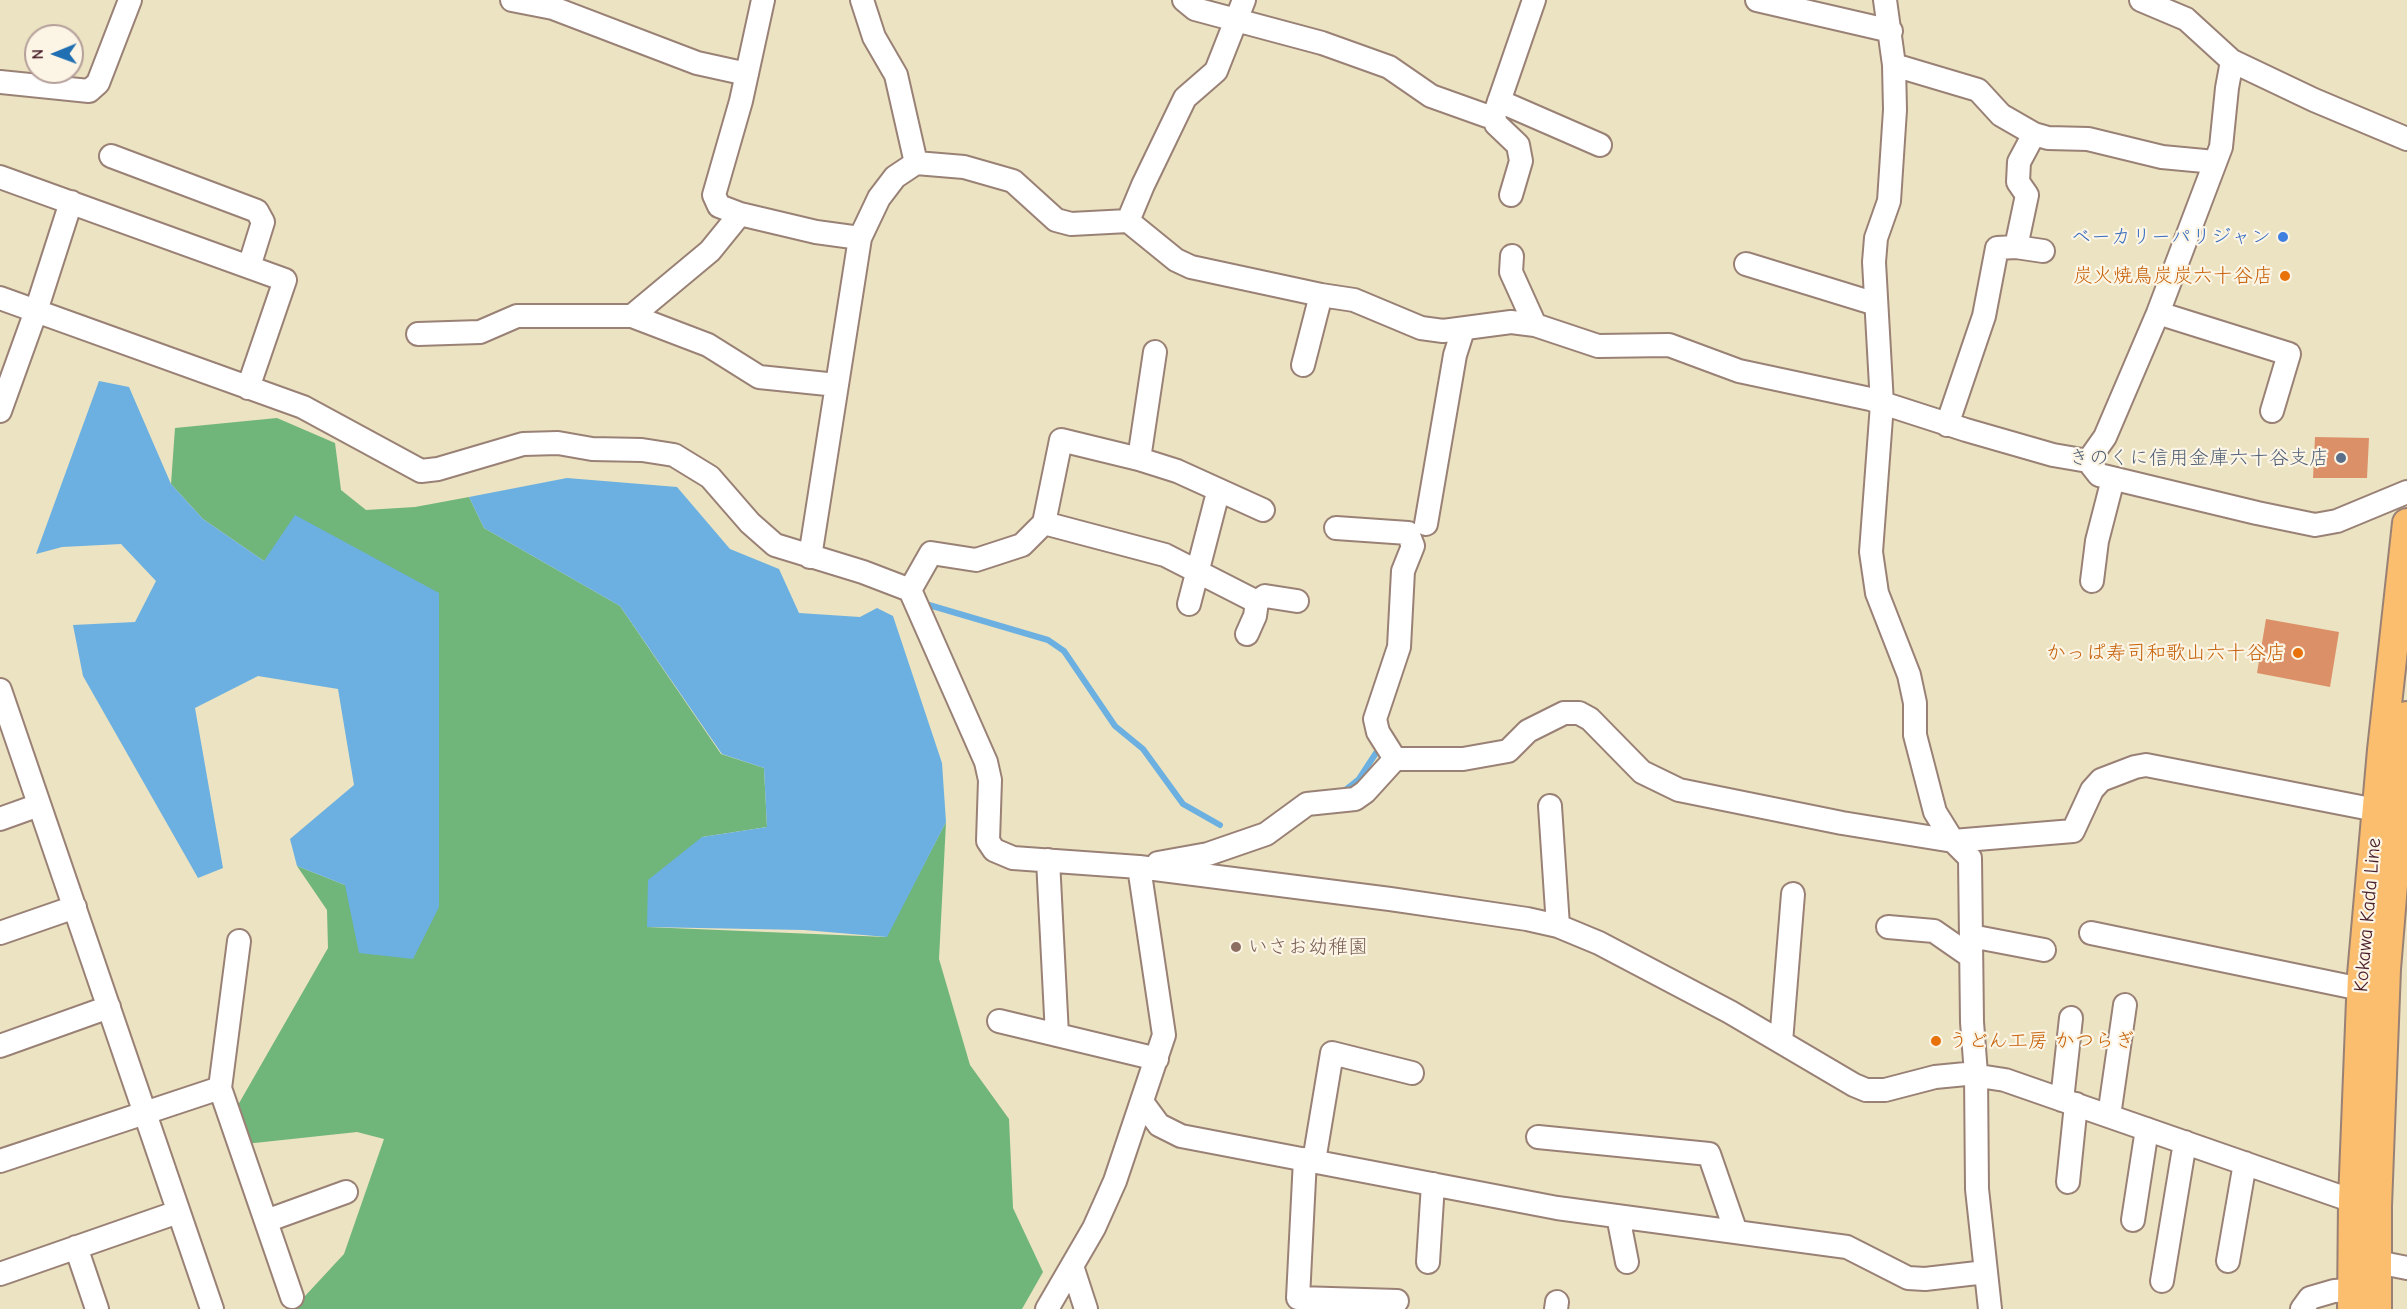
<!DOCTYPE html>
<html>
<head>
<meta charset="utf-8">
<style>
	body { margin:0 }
	#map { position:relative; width:2407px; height:1309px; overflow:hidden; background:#ebe3c1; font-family:"Comic Neue",sans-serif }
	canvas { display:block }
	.north { position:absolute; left:24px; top:24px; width:60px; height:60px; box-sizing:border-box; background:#fcf5e5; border:2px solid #b59f9b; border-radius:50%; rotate:269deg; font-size:16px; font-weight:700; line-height:24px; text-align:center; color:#4a1f2b }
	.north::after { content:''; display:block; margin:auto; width:21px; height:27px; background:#1f6fb2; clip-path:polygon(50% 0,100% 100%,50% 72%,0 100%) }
</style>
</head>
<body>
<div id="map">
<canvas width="2407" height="1309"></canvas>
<div class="north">N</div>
</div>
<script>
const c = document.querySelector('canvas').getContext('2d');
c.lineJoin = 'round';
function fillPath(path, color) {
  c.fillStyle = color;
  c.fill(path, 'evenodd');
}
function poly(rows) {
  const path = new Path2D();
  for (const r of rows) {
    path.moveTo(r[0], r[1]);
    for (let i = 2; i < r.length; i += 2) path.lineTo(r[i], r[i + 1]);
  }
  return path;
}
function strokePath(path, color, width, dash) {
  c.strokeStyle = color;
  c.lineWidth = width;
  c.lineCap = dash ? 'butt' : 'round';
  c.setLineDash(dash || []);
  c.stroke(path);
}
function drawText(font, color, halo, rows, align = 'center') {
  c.font = font + ' "Comic Neue","Klee One",sans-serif';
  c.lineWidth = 4.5;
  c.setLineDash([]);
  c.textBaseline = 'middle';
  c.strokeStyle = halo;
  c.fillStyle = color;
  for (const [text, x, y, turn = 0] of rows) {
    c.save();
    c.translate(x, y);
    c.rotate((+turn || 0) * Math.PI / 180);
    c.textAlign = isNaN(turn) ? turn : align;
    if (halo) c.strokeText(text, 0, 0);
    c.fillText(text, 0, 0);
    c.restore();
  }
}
const forest = poly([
	[277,418,335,443,341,490,366,510,415,507,469,497,484,528,620,606,721,754,764,768,767,827,702,837,647,927,886,937,946,822,939,959,970,1065,1009,1119,1013,1208,1043,1272,1022,1309,293,1309,344,1254,384,1139,357,1132,245,1144,238,1105,328,948,327,910,297,866,345,885,439,593,264,561,203,519,171,484,175,428]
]);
const water = poly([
	[99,381,129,387,171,484,203,519,264,561,295,515,439,593,439,907,413,959,359,953,345,885,297,866,290,839,354,785,338,689,258,676,195,708,223,868,198,878,83,676,73,625,135,622,156,581,121,544,62,547,36,554],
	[567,478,677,487,730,549,779,569,799,613,860,617,877,608,893,616,942,763,946,822,887,937,804,930,647,927,648,880,702,837,767,827,764,768,722,754,620,606,484,528,469,497]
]);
const stream = poly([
	[929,605,1048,640,1064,651,1115,726,1143,749,1183,804,1220,825],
	[1344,791,1359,779,1376,753]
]);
const building = poly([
	[2315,437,2369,438,2367,478,2313,478],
	[2266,619,2339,632,2330,687,2257,673]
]);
const minor = poly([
	[512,0,553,8,697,63,747,74],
	[763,0,741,101,714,195,719,206,740,214,816,232,860,238],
	[862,0,874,37,896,75,916,163],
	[1184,0,1195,9,1322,43,1389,67,1431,96,1487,116,1494,116],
	[1757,0,1891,31],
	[1885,0,1894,65,1895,110,1889,201,1876,238,1874,262,1882,404,1871,552,1877,593,1909,675,1915,703,1915,735,1935,812,1953,841,1970,858,1972,1022,1976,1074,1977,1189,1990,1309],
	[2141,0,2186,19,2232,61,2314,100,2407,139],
	[1894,65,1978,90,2001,115,2034,134,2048,138,2088,139,2162,157,2215,162],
	[0,82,89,91,98,83,130,0],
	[1499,101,1600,145],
	[111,156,257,211,263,222,249,267],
	[0,177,285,280,248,388],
	[1511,195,1521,161,1518,145,1496,124,1494,116,1534,0],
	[1128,221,1143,185,1185,98,1216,71,1244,0],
	[2016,247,2043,251],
	[1512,256,1511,272,1535,325],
	[1746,264,1876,304],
	[0,298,303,407,421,471,438,469,523,444,558,443,592,449,642,450,674,455,710,477,750,523,775,545,863,572,910,590,986,762,990,780,988,841,994,850,1013,858,1139,867,1390,899,1527,919,1558,926,1599,943,1730,1012,1854,1085,1866,1090,1885,1090,1935,1077,1966,1074,2005,1080,2353,1201,2367,1204],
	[2158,313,2289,354,2272,411],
	[632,316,710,251,740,214],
	[418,334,480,332,517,316,632,316,708,345,759,377,837,385],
	[1303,365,1321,295],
	[0,411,36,311,71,202],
	[1947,425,1984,316,1997,248,2016,247,2027,195,2018,182,2019,162,2034,134],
	[1139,459,1155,352],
	[2088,461,2105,437,2158,313,2221,147,2227,88,2232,61],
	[1044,523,1165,555,1257,602],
	[1426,524,1455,355,1463,330],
	[1336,528,1408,533,1413,546,1403,571,1399,647,1375,719,1378,732,1395,759],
	[810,557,860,238,879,198,895,177,916,163,964,167,1013,181,1056,220,1071,224,1128,221,1176,260,1191,267,1321,295,1354,300,1421,328,1443,331,1511,322,1535,325,1598,346,1669,345,1739,371,1870,399,1966,430,2053,455,2088,461,2099,475,2257,513,2315,525,2337,521,2407,492],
	[2092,581,2097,541,2113,479],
	[910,590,931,553,976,560,1022,545,1044,523,1061,440,1139,459,1177,471,1263,510],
	[1189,604,1216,500],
	[1247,634,1255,616,1257,602,1265,596,1297,601],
	[0,690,212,1309],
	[1550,806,1558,926],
	[0,819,39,805],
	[1048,860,1057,1035],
	[1158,863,1208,854,1266,834,1307,804,1355,799,1365,792,1395,759,1463,759,1508,751,1528,731,1564,713,1579,713,1590,719,1642,772,1679,790,1842,823,1953,841,2073,831,2092,790,2101,780,2135,767,2146,765,2376,810],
	[1888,927,1934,931,1970,956],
	[0,933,75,907],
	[2091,933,2361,989],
	[1971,936,2044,950],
	[239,941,220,1088,292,1297],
	[999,1021,1157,1059],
	[1781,1042,1793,894],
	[0,1046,109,1007],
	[2062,1100,2071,1018],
	[1142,1102,1159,1125,1181,1136,1557,1208,1847,1247,1908,1278,1925,1279,1986,1272],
	[2109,1116,2125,1005],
	[1538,1137,1709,1154,1736,1232],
	[1305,1159,1298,1298,1397,1301],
	[0,1161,220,1088],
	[1314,1161,1332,1053,1412,1073],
	[2068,1182,2076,1104],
	[1618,1216,1627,1262],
	[2133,1220,2147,1129],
	[266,1221,346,1192],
	[76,1247,97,1309],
	[2228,1261,2245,1163],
	[1428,1262,1433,1184],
	[2377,1262,2407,1268],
	[1072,1266,1086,1309],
	[0,1274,178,1212],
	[2162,1281,2185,1142],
	[1047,1309,1094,1228,1115,1181,1164,1035,1139,867],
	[1556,1309,1557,1302],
	[2302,1309,2310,1298,2334,1291,2352,1290]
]);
const major = poly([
	[2352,1309,2353,1201,2362,975,2382,750,2407,523],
	[2377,1309,2377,1206,2386,969,2407,716]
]);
const markers = [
	[2283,237,6,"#3f7fe0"],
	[2285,276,6,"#e8710a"],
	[2341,458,6,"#5c6f8a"],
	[2298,653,6,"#e8710a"],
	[1236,947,6,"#8d6e63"],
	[1936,1041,6,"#e8710a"]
];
const shopNames = [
	["ベーカリーパリジャン",2271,237]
];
const foodNames = [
	["炭火焼鳥炭炭六十谷店",2273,276],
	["かっぱ寿司和歌山六十谷店",2286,653],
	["うどん工房 かつらぎ",1948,1041,"left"]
];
const serviceNames = [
	["きのくに信用金庫六十谷支店",2329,458]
];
const streetNames = [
	["Kokawa Kada Line",2368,915,-85]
];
const educationNames = [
	["いさお幼稚園",1248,947]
];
fillPath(forest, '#70b57a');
fillPath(water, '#6bb0e1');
strokePath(stream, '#6bb0e1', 6);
fillPath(building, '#dc9068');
strokePath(minor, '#9a8176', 26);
strokePath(major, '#9a8176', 32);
strokePath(minor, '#fff', 22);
strokePath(major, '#fabe6e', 28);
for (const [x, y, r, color] of markers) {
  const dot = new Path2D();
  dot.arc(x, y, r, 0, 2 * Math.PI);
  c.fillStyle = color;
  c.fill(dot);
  strokePath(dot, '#fcf5e5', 2);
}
drawText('20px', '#366cbe', '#fcf5e5', shopNames, 'right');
drawText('20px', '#c56008', '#fcf5e5', foodNames, 'right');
drawText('20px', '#4e5e75', '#fcf5e5', serviceNames, 'right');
drawText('20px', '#4a1f2b', '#fcf5e5', streetNames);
drawText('20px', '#785e54', '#fcf5e5', educationNames, 'left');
</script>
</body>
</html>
